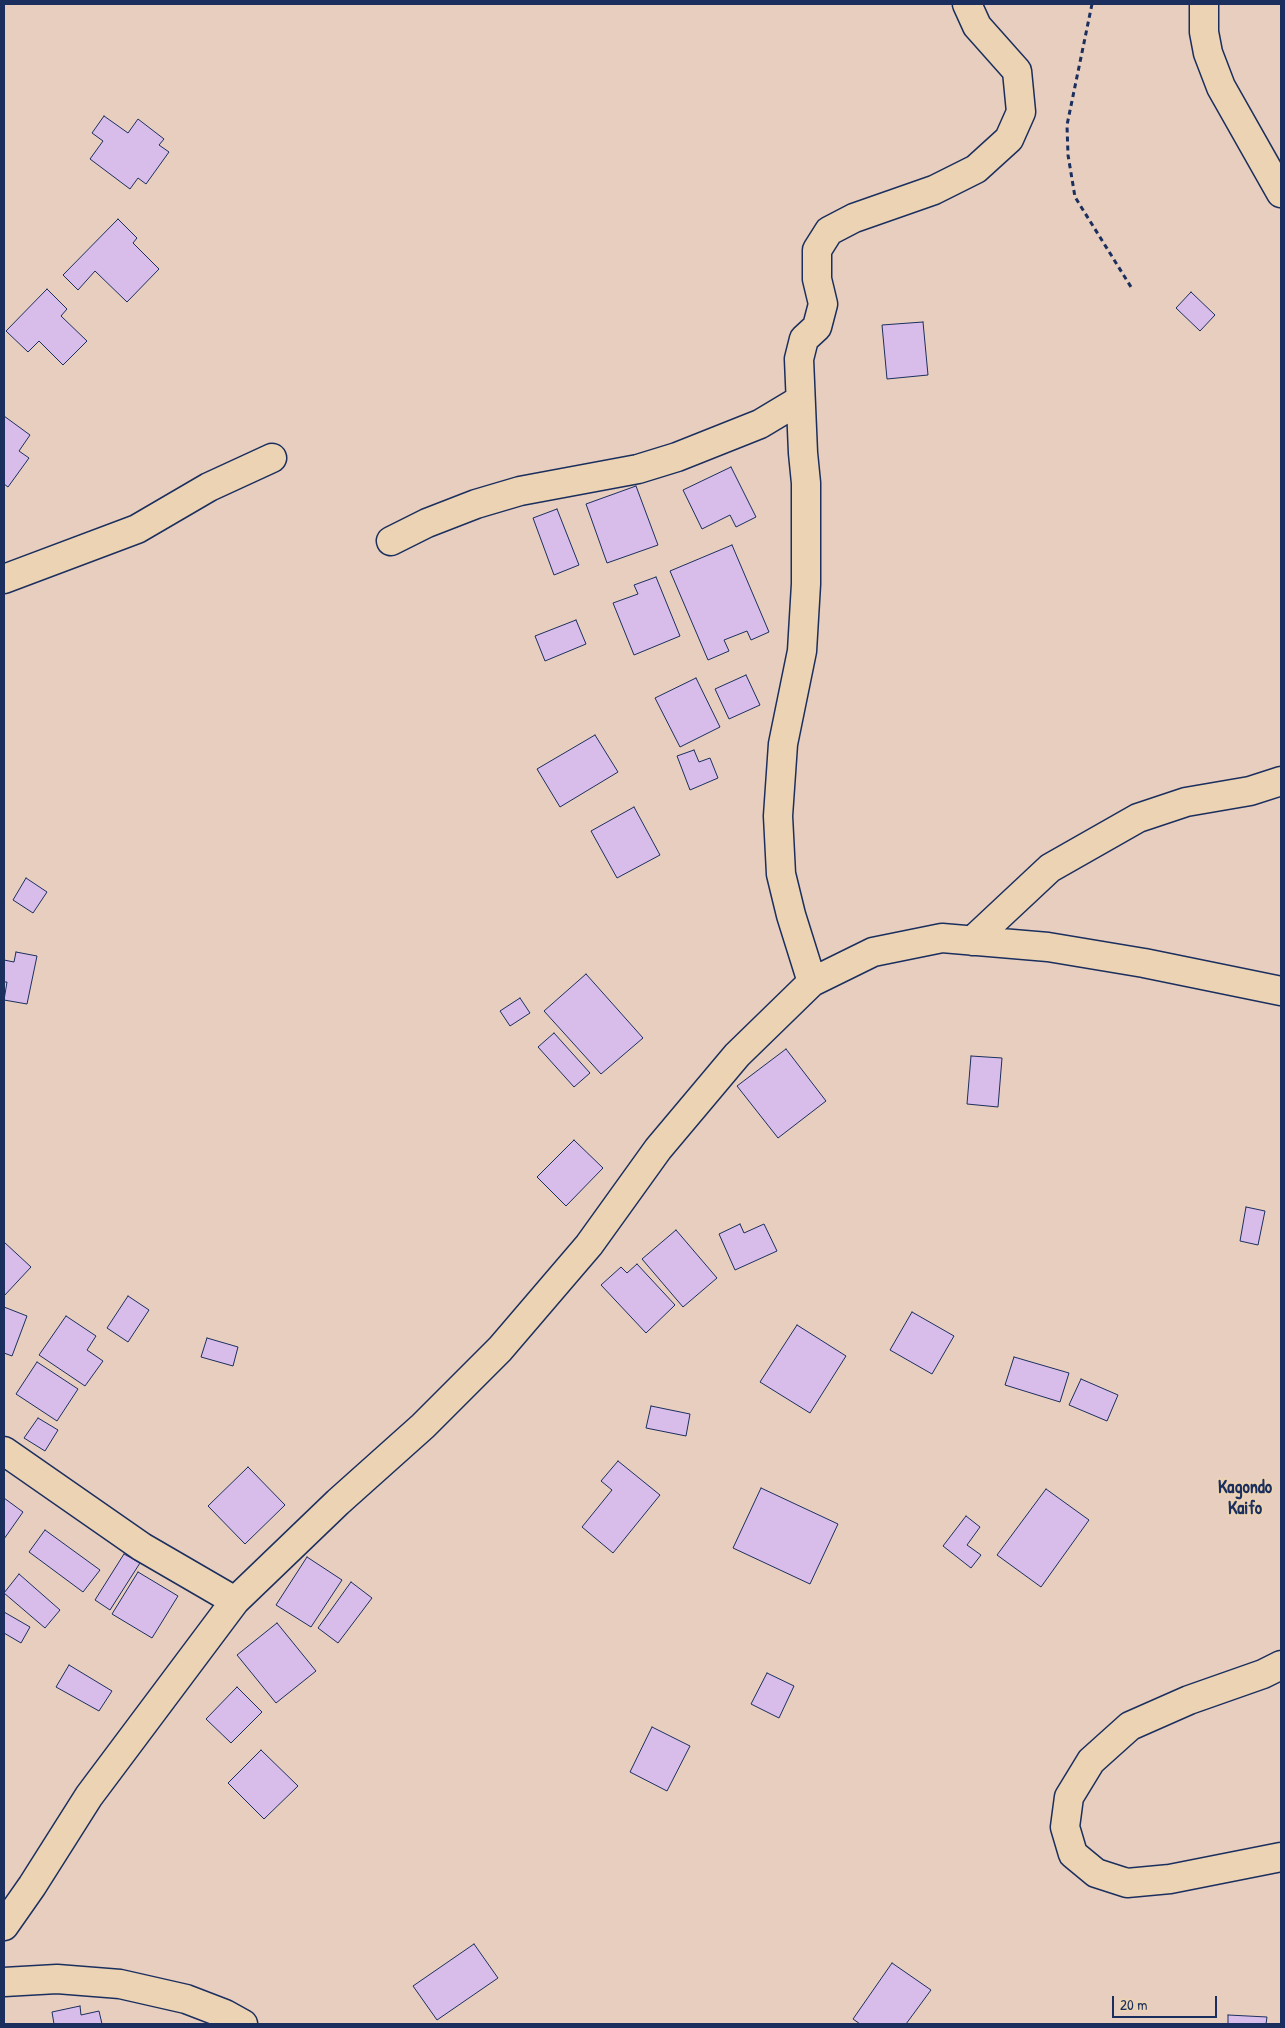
<!DOCTYPE html>
<html>
<head>
<meta charset="utf-8">
<style>
	body { margin:0 }
	#map { position:relative; width:1285px; height:2028px; overflow:hidden; background:#e8cebf; font-family:"Patrick Hand",sans-serif }
	canvas { display:block }
	.frame { position:absolute; inset:0; border:5px solid #1b2f5e; pointer-events:none }
	.scale { position:absolute; left:1112px; top:1996px; width:105px; height:22px; box-sizing:border-box; border:2px solid #1b2f5e; border-top:0; padding-left:6px; font-size:15px; line-height:18px; white-space:nowrap; color:#1b2f5e; -webkit-text-stroke:4px #ecd3b4; paint-order:stroke }
</style>
</head>
<body>
<div id="map">
<canvas width="1285" height="2028"></canvas>
<div class="frame"></div>
<div class="scale">20 m</div>
</div>
<script>
const c = document.querySelector('canvas').getContext('2d');
c.lineJoin = 'round';
function fillPath(path, color) {
  c.fillStyle = color;
  c.fill(path, 'evenodd');
}
function poly(rows) {
  const path = new Path2D();
  for (const r of rows) {
    path.moveTo(r[0], r[1]);
    for (let i = 2; i < r.length; i += 2) path.lineTo(r[i], r[i + 1]);
  }
  return path;
}
function strokePath(path, color, width, dash) {
  c.strokeStyle = color;
  c.lineWidth = width;
  c.lineCap = dash ? 'butt' : 'round';
  c.setLineDash(dash || []);
  c.stroke(path);
}
function drawText(font, color, halo, rows, align = 'center') {
  c.font = font + ' "Patrick Hand",sans-serif';
  c.lineWidth = 4;
  c.setLineDash([]);
  c.textBaseline = 'middle';
  c.strokeStyle = halo;
  c.fillStyle = color;
  for (const [text, x, y, turn = 0] of rows) {
    c.save();
    c.translate(x, y);
    c.rotate((+turn || 0) * Math.PI / 180);
    c.textAlign = isNaN(turn) ? turn : align;
    if (halo) c.strokeText(text, 0, 0);
    c.fillText(text, 0, 0);
    c.restore();
  }
}
const building = poly([
	[104,116,128,133,138,119,164,139,159,145,169,152,146,184,138,178,130,189,90,159,103,141,92,133,104,116],
	[118,219,137,238,133,243,159,269,127,302,95,271,78,290,63,275,118,219],
	[47,289,67,309,61,316,87,341,63,365,39,341,28,352,6,331,47,289],
	[1191,292,1215,315,1200,331,1176,308,1191,292],
	[923,322,928,375,887,379,882,325,923,322],
	[4,416,30,435,19,451,29,458,8,487,4,484,4,416],
	[731,467,756,517,736,527,730,515,702,529,683,490,731,467],
	[636,486,658,545,607,563,586,504,636,486],
	[557,509,579,565,554,575,533,518,557,509],
	[732,545,769,632,751,640,747,631,724,640,729,651,708,660,670,571,732,545],
	[656,577,680,636,634,655,613,603,638,594,634,585,656,577],
	[576,620,586,644,545,661,535,636,576,620],
	[746,675,760,705,729,719,715,689,746,675],
	[696,678,720,727,680,747,655,698,696,678],
	[595,735,618,772,560,807,537,769,595,735],
	[694,750,699,762,710,758,718,778,690,790,677,756,694,750],
	[634,807,660,855,617,878,591,831,634,807],
	[26,878,47,892,33,913,13,900,26,878],
	[16,952,37,956,27,1004,4,1000,7,982,4,982,4,960,14,962,16,952],
	[586,974,643,1038,601,1074,544,1011,586,974],
	[520,998,530,1013,510,1026,500,1011,520,998],
	[554,1033,590,1073,574,1087,538,1047,554,1033],
	[786,1049,826,1101,778,1138,737,1086,786,1049],
	[971,1056,1002,1058,998,1107,967,1104,971,1056],
	[574,1140,603,1168,566,1206,537,1177,574,1140],
	[1246,1207,1265,1211,1258,1245,1240,1241,1246,1207],
	[740,1224,744,1233,764,1224,777,1251,735,1270,719,1234,740,1224],
	[676,1230,717,1278,683,1307,642,1259,676,1230],
	[4,1242,31,1267,4,1296,4,1242],
	[637,1264,675,1305,646,1333,601,1285,621,1267,627,1273,637,1264],
	[128,1296,149,1310,128,1342,107,1328,128,1296],
	[4,1307,27,1316,12,1356,4,1353,4,1307],
	[912,1312,954,1336,932,1374,890,1350,912,1312],
	[66,1316,96,1336,87,1350,103,1361,85,1386,39,1355,66,1316],
	[797,1325,846,1356,810,1413,760,1382,797,1325],
	[207,1338,238,1347,233,1366,201,1357,207,1338],
	[1014,1357,1069,1373,1060,1402,1005,1385,1014,1357],
	[37,1362,78,1389,57,1421,16,1394,37,1362],
	[1081,1379,1118,1395,1107,1421,1069,1405,1081,1379],
	[651,1406,690,1414,686,1436,646,1428,651,1406],
	[38,1418,58,1430,45,1451,24,1438,38,1418],
	[618,1461,660,1495,613,1553,582,1527,612,1490,601,1481,618,1461],
	[248,1467,285,1505,245,1544,208,1506,248,1467],
	[761,1488,838,1524,810,1584,733,1548,761,1488],
	[1046,1489,1089,1520,1041,1587,997,1555,1046,1489],
	[4,1498,23,1512,4,1539,4,1498],
	[966,1516,980,1527,967,1545,981,1555,971,1568,943,1546,966,1516],
	[45,1530,100,1570,83,1592,29,1552,45,1530],
	[124,1554,140,1563,110,1610,95,1600,124,1554],
	[307,1557,342,1580,311,1627,276,1605,307,1557],
	[138,1572,178,1596,152,1638,112,1614,138,1572],
	[19,1574,60,1610,45,1628,4,1593,19,1574],
	[351,1582,372,1598,338,1643,318,1628,351,1582],
	[4,1612,30,1627,21,1643,4,1633,4,1612],
	[277,1623,316,1671,276,1703,237,1655,277,1623],
	[69,1665,112,1691,99,1711,56,1687,69,1665],
	[767,1673,794,1686,779,1718,751,1704,767,1673],
	[237,1687,262,1712,231,1743,206,1719,237,1687],
	[652,1727,690,1746,667,1791,630,1772,652,1727],
	[261,1750,298,1786,264,1819,228,1783,261,1750],
	[474,1944,498,1978,437,2020,413,1986,474,1944],
	[892,1963,931,1990,906,2024,860,2024,853,2019,892,1963],
	[80,2006,81,2015,99,2011,102,2024,54,2024,52,2012,80,2006],
	[1228,2015,1267,2017,1266,2024,1228,2024,1228,2015]
]);
const path = poly([
	[1092,4,1067,125,1068,155,1075,197,1131,287]
]);
const street = poly([
	[1204,4,1204,32,1208,53,1221,87,1281,193],
	[391,541,427,523,476,504,520,491,638,469,677,457,760,424,800,400],
	[4,579,137,529,209,487,272,458],
	[972,941,1050,868,1138,818,1186,802,1250,791,1281,781],
	[812,982,791,915,781,874,778,816,783,744,802,651,806,584,806,483,803,453,799,359,804,339,817,327,823,304,817,279,817,250,829,231,854,218,934,190,976,169,1009,139,1021,112,1017,71,977,26,967,4],
	[4,1451,142,1547,235,1601],
	[1281,1665,1263,1674,1189,1700,1130,1726,1091,1761,1069,1797,1065,1827,1073,1854,1096,1873,1127,1883,1170,1879,1281,1857],
	[4,1926,32,1886,89,1796,235,1601,338,1502,423,1426,500,1349,589,1245,658,1149,737,1055,812,982,873,952,942,938,1048,947,1144,963,1281,991],
	[4,1982,57,1979,120,1984,186,1999,225,2014,243,2024]
]);
const quarterNames = [
	["Kagondo",1245,1488],
	["Kaifo",1245,1509]
];
fillPath(building, '#d8bcea');
strokePath(building, '#1b2f5e', 1);
strokePath(street, '#1b2f5e', 31);
strokePath(path, '#1b2f5e', 3, [5, 4]);
strokePath(street, '#ecd3b4', 28);
drawText('bold 18px', '#1b2f5e', '#ecd3b4', quarterNames);
</script>
</body>
</html>
